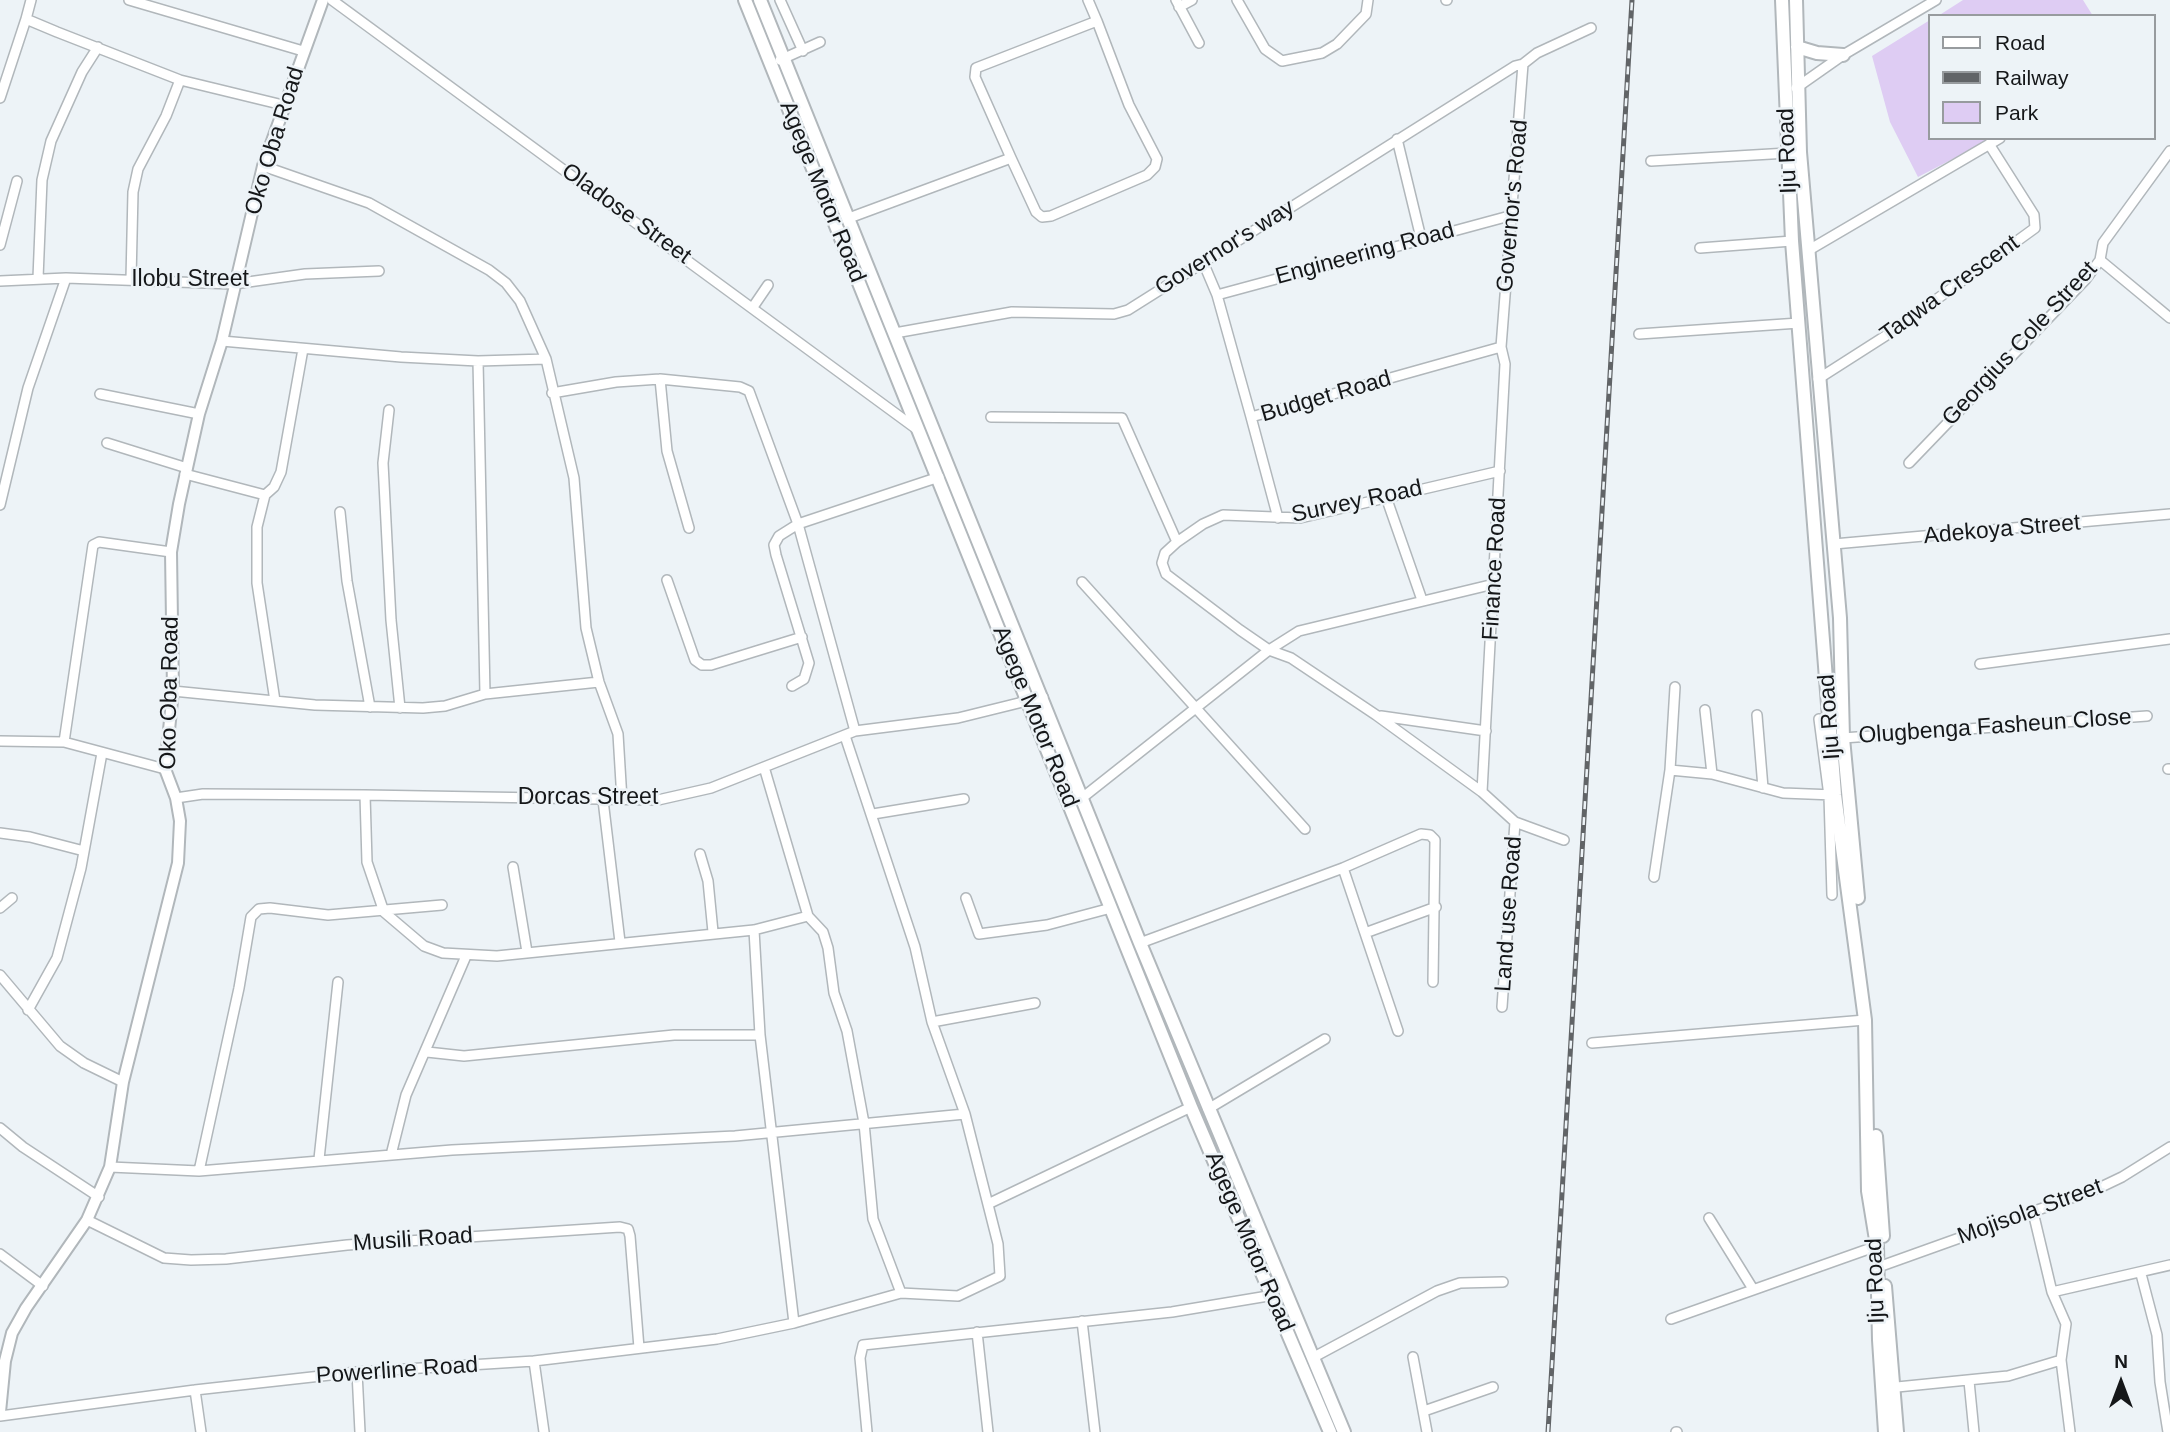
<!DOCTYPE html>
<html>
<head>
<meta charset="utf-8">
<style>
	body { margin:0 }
	#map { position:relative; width:2170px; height:1432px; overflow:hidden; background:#edf3f7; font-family:Arial,sans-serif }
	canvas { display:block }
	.legend { position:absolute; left:1928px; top:14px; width:228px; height:126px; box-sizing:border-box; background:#edf3f7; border:2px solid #979b9e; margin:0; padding:9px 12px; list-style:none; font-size:21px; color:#151719 }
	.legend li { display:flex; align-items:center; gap:14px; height:35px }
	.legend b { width:35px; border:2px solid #979b9e }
	.north { position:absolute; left:2086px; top:1348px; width:70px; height:70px; -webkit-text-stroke:5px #edf3f7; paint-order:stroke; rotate:0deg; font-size:19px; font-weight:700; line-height:28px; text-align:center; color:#151719 }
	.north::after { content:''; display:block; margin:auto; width:24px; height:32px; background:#151719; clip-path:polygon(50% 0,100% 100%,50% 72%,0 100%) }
</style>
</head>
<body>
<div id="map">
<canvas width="2170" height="1432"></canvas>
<ul class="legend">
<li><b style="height:9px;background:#fff"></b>Road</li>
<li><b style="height:9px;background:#616467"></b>Railway</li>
<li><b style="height:19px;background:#deccf3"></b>Park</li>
</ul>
<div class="north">N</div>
</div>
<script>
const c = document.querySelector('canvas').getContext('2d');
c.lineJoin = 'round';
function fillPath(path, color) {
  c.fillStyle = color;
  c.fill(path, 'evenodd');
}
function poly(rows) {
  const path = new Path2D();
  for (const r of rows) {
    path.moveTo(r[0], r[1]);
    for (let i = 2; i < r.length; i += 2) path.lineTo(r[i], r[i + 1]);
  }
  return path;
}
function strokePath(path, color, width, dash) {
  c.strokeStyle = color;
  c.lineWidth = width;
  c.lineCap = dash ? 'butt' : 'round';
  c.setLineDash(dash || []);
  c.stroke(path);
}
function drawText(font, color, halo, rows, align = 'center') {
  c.font = font + ' Arial,sans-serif';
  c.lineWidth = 5;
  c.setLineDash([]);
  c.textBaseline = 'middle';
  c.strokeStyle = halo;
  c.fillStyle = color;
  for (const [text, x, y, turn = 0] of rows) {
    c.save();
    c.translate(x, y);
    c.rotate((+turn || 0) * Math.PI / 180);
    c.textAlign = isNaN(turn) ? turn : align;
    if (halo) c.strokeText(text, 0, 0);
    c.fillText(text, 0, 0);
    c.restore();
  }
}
const green = poly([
	[1963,0,2083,0,2093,16,1938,16],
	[1930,20,1930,138,1993,138,1918,177,1890,122,1872,56]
]);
const minor = poly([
	[31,0,26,19,57,32,180,80,283,105],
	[129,0,303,51],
	[332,0,918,430],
	[780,0,803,51],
	[1088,0,1097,21,1129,105,1157,159,1155,167,1147,175,1051,216,1042,217,1036,212,1011,158,975,77,976,68,1097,21],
	[1176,0,1199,43],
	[1237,0,1265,49,1282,61,1322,53,1337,44,1366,14,1368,0],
	[1446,0,1447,0],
	[1179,7,1192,0],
	[780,60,820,42],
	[1796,88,1843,55,1936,0],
	[0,98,26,19],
	[1397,139,1421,238],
	[1651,161,1788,153],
	[263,166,369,203,489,270,506,283,520,301,546,359,574,478,586,628,599,682,618,734,622,800],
	[849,218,1011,158],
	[0,245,17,181],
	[1700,248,1792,241],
	[1809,250,2000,138],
	[2100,260,2170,318],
	[1203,262,1217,295,1251,417],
	[38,278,42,180,51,141,82,72,98,47],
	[131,279,133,192,138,169,166,116,180,80],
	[0,281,66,278,234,284,305,274,379,271],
	[1217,295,1513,215],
	[753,307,768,285],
	[895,333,1012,312,1114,314,1128,310,1515,66,1523,64,1537,53,1591,28],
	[1639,334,1799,323],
	[222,341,401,357,478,361,546,359],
	[478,361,485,694],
	[660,379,667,451,689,528],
	[1818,379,1890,333,2035,228,2034,215,1989,144],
	[552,393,616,382,660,379,740,387,749,391,798,524,855,731],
	[100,394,199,414],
	[389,410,383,463,391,620,400,708],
	[991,417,1122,418,1177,542],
	[107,443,187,468],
	[1909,463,2086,279,2100,260,2103,243,2170,151],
	[1500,471,1300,518,1223,515,1203,524,1177,542,1165,553,1162,563,1166,574,1240,630,1269,650,1291,658,1376,715,1482,792,1515,822,1564,840],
	[185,474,265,495],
	[1386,497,1422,600],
	[0,505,28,388,66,278],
	[340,512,347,581,370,707],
	[1278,518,1251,417,1501,347],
	[1834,544,2170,514],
	[667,580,695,660,702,665,711,665,802,637],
	[1082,582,1305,829],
	[1980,664,2170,639],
	[792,686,804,679,809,663,776,555,774,545,779,536,798,524,939,477],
	[173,691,315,705,423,708,445,706,485,694,599,682],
	[275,701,257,583,257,527,265,495,274,487,281,472,303,349],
	[1705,710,1712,774],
	[1757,715,1763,788],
	[1381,716,1486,731],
	[1819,719,1829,796,1832,895],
	[1843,738,2147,716],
	[0,741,64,742,165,769],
	[64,742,93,545,99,542,171,552],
	[764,767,808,916,823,932,828,948,834,993,847,1031,864,1123,873,1219,901,1293],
	[2168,769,2170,769],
	[1670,770,1712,774,1783,793,1834,795],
	[1482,792,1505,364,1501,347,1523,64],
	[365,795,367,862,384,912,424,946,443,953,497,956,754,930,808,916],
	[176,798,203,794,365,795,658,800,711,788,855,731,958,718,1043,697],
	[1082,798,1269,650,1299,631,1494,584],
	[603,800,620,942],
	[873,814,964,799],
	[0,833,30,837,84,851],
	[700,854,708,881,713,932],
	[513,867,527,952],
	[1343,868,1398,1031],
	[1654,877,1670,770,1675,687],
	[966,898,979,934,1047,925,1111,908],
	[0,908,12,898],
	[754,930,760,1035,794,1323],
	[1365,933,1436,907],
	[1140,943,1343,868,1421,834,1430,835,1435,840,1433,982],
	[0,975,60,1046,84,1063,123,1082],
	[1502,1007,1515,822],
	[28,1010,57,958,81,868,102,753],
	[932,1022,1035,1003],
	[1592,1043,1865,1020],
	[427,1052,464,1056,674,1035,760,1035],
	[1208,1109,1325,1039],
	[0,1128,23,1147,99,1197],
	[391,1155,406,1095,466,956],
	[319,1159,338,982],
	[110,1167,199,1171,452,1150,735,1136,965,1114],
	[199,1171,239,988,251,917,259,909,270,908,328,915,442,905],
	[988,1204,1191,1107],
	[2033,1212,2052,1292,2066,1324,2061,1360,2070,1432],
	[1709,1218,1753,1289],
	[87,1220,164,1258,191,1260,226,1259,347,1245,620,1227,628,1229,630,1236,639,1348],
	[0,1254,43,1286],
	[1884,1265,2099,1188,2122,1177,2170,1147],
	[2141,1274,2157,1335,2160,1382,2168,1432],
	[2052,1292,2170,1265],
	[1671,1319,1877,1246],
	[1082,1321,1095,1432],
	[977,1332,988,1432],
	[1314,1357,1437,1291,1460,1283,1503,1282],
	[1413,1357,1427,1432],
	[534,1361,544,1432],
	[357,1372,360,1432],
	[1969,1381,1974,1432],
	[1887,1388,2008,1376,2061,1360],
	[195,1390,201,1432],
	[1424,1411,1493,1387],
	[0,1416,195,1390,357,1372,534,1361,717,1339,794,1323,901,1293,958,1296,1000,1276,998,1244,965,1114,932,1022,915,947,845,736],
	[867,1432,860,1358,863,1345,1172,1312,1274,1295],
	[1676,1432,1677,1432]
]);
const tertiary = poly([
	[0,1412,5,1361,12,1333,26,1308,87,1220,110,1167,123,1082,178,863,180,821,176,798,165,769,173,691,171,552,179,504,199,414,222,341,263,166,323,0]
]);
const secondary = poly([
	[745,0,1191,1107,1330,1432],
	[760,0,1140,943,1344,1432],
	[1782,0,1792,241,1835,795,1865,1020,1868,1191,1877,1246,1879,1340,1885,1432],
	[1796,0,1800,152,1840,618,1843,738,1858,898],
	[1797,47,1817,53,1843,55],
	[1876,1136,1883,1236],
	[1885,1286,1897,1432]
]);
const rail = poly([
	[1548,1432,1632,0]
]);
const streetNames = [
	["Oko Oba Road",275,141,-73],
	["Iju Road",1788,151,-92],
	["Agege Motor Road",822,192,68],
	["Governor's Road",1513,206,-85],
	["Oladose Street",626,214,36],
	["Governor's way",1225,248,-32],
	["Engineering Road",1365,254,-15],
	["Ilobu Street",190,280],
	["Taqwa Crescent",1950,289,-36],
	["Georgius Cole Street",2020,344,-47],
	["Budget Road",1326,397,-16],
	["Survey Road",1357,502,-12],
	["Adekoya Street",2002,530,-5],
	["Finance Road",1495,569,-87],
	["Oko Oba Road",170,693,-89],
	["Agege Motor Road",1035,717,68],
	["Iju Road",1830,717,-94],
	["Olugbenga Fasheun Close",1995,727,-4],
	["Dorcas Street",588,798],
	["Land use Road",1509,914,-86],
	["Mojisola Street",2030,1212,-20],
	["Musili Road",413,1240,-4],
	["Agege Motor Road",1249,1242,67],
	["Iju Road",1876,1281,-92],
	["Powerline Road",397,1371,-4]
];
fillPath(green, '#deccf3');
strokePath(minor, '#b1b7bb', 12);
strokePath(tertiary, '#b1b7bb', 14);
strokePath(secondary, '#b1b7bb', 16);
strokePath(minor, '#fff', 9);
strokePath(tertiary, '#fff', 10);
strokePath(secondary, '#fff', 12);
strokePath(rail, '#616467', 5);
strokePath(rail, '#edf3f7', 2.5, [8]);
drawText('23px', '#151719', '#edf3f7', streetNames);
</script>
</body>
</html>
